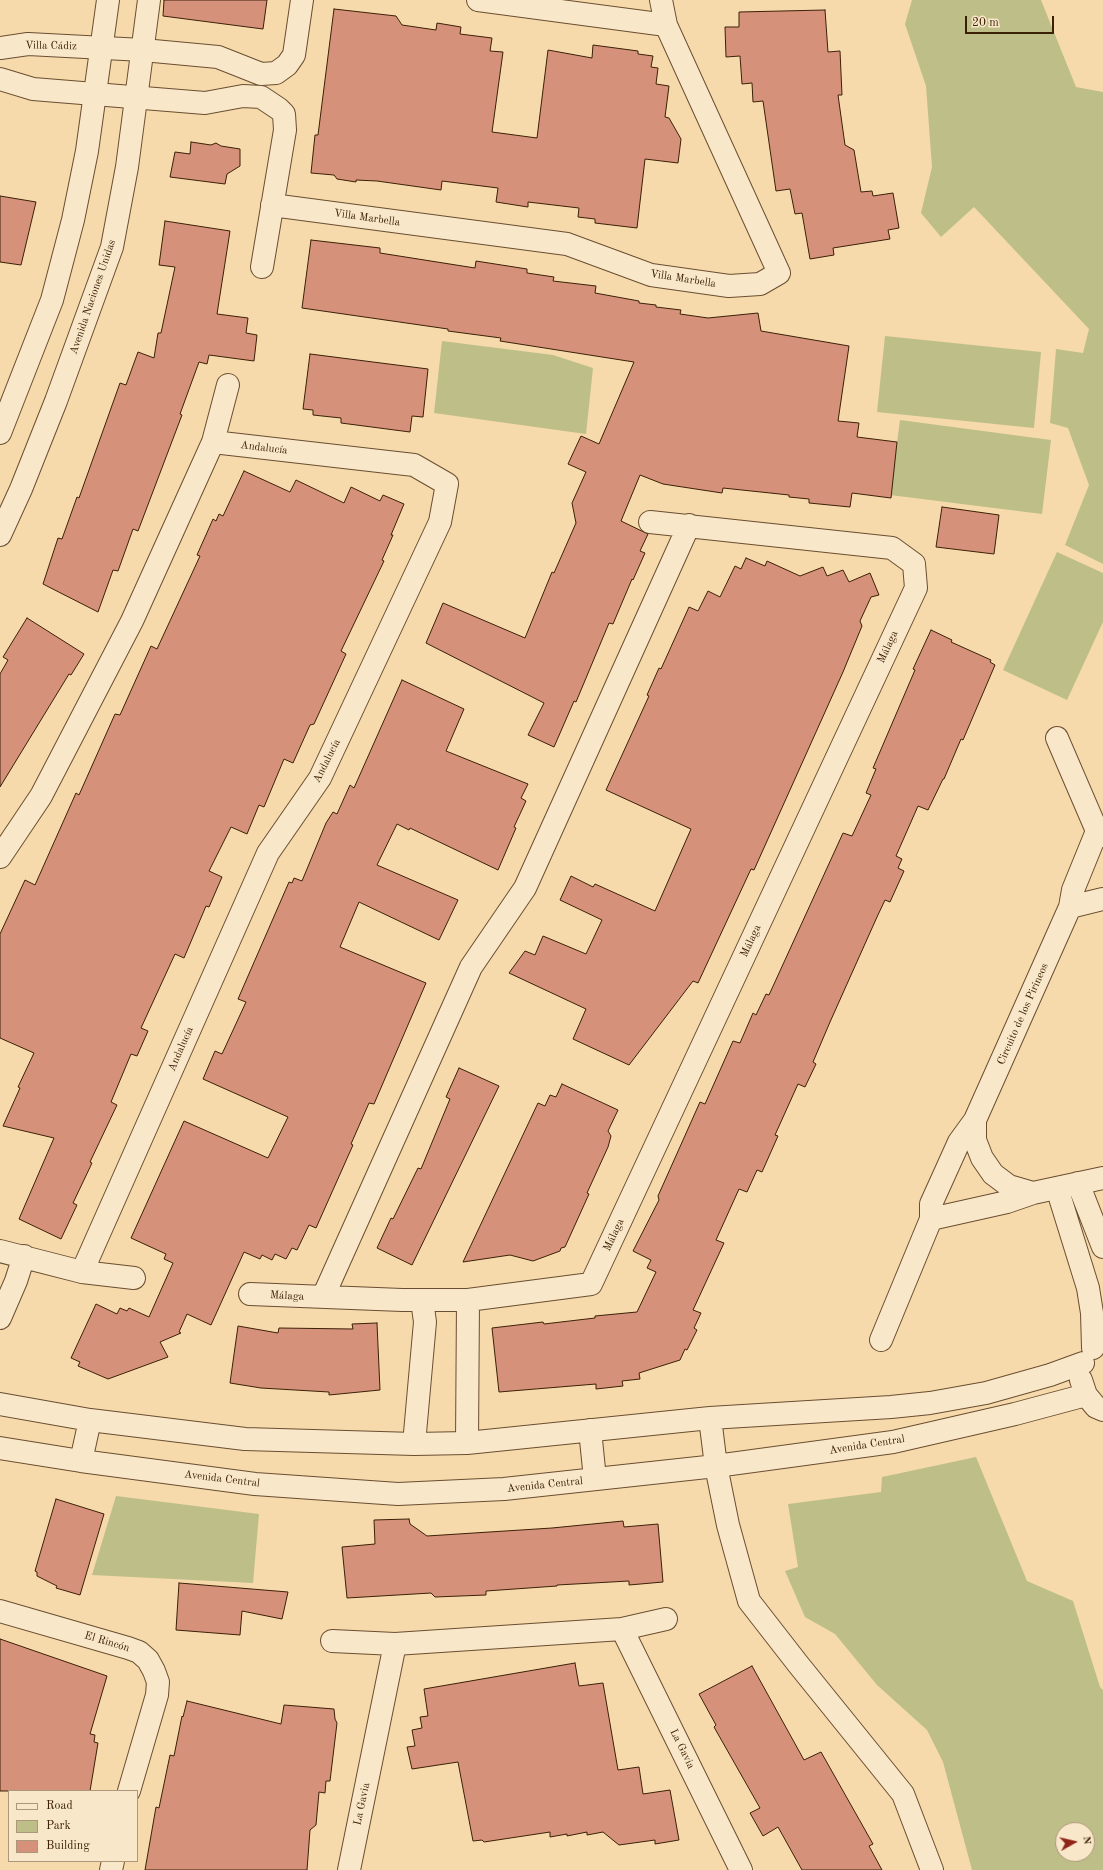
<!DOCTYPE html>
<html>
<head>
<meta charset="utf-8">
<style>
	body { margin:0 }
	#map { position:relative; width:1103px; height:1870px; overflow:hidden; background:#f6daac; font-family:"Old Standard TT",serif }
	canvas { display:block }
	.legend { position:absolute; left:8px; top:1790px; width:130px; height:72px; box-sizing:border-box; background:#f9e7c9; border:1px solid #ad977b; margin:0; padding:5px 7px; list-style:none; font-size:12px; color:#3b2006 }
	.legend li { display:flex; align-items:center; gap:8px; height:20px }
	.legend b { width:20px; border:1px solid #ad977b }
	.north { position:absolute; left:1055px; top:1822px; width:40px; height:40px; box-sizing:border-box; background:#f9e7c9; border:1px solid #ad977b; border-radius:50%; rotate:82deg; font-size:11px; font-weight:700; line-height:16px; text-align:center; color:#3b2006 }
	.north::after { content:''; display:block; margin:auto; width:14px; height:18px; background:#8f2418; clip-path:polygon(50% 0,100% 100%,50% 72%,0 100%) }
	.scale { position:absolute; left:965px; top:16px; width:89px; height:18px; box-sizing:border-box; border:2px solid #3b2006; border-top:0; padding-left:5px; font-size:12px; line-height:14px; white-space:nowrap; color:#3b2006; -webkit-text-stroke:3px #f9e7c9; paint-order:stroke }
</style>
</head>
<body>
<div id="map">
<canvas width="1103" height="1870"></canvas>
<ul class="legend">
<li><b style="height:5px;background:#f9e7c9"></b>Road</li>
<li><b style="height:11px;background:#bebf88"></b>Park</li>
<li><b style="height:11px;background:#d6917b"></b>Building</li>
</ul>
<div class="north">N</div>
<div class="scale">20 m</div>
</div>
<script>
const c = document.querySelector('canvas').getContext('2d');
c.lineJoin = 'round';
function fillPath(path, color) {
  c.fillStyle = color;
  c.fill(path, 'evenodd');
}
function poly(rows) {
  const path = new Path2D();
  for (const r of rows) {
    path.moveTo(r[0], r[1]);
    for (let i = 2; i < r.length; i += 2) path.lineTo(r[i], r[i + 1]);
  }
  return path;
}
function strokePath(path, color, width, dash) {
  c.strokeStyle = color;
  c.lineWidth = width;
  c.lineCap = dash ? 'butt' : 'round';
  c.setLineDash(dash || []);
  c.stroke(path);
}
function drawText(font, color, halo, rows, align = 'center') {
  c.font = font + ' "Old Standard TT",serif';
  c.lineWidth = 3;
  c.setLineDash([]);
  c.textBaseline = 'middle';
  c.strokeStyle = halo;
  c.fillStyle = color;
  for (const [text, x, y, turn = 0] of rows) {
    c.save();
    c.translate(x, y);
    c.rotate((+turn || 0) * Math.PI / 180);
    c.textAlign = isNaN(turn) ? turn : align;
    if (halo) c.strokeText(text, 0, 0);
    c.fillText(text, 0, 0);
    c.restore();
  }
}
const green = poly([
	[912,0,1041,0,1076,87,1103,92,1103,564,1065,545,1089,485,1068,428,1050,423,1056,349,1083,353,1089,329,974,207,941,237,921,213,932,167,926,86,905,24],
	[885,336,1041,352,1034,428,877,412],
	[442,341,553,355,593,368,586,434,434,413],
	[900,420,1051,440,1042,514,890,495],
	[1057,552,1103,573,1103,622,1067,700,1003,670],
	[976,1457,1027,1581,1073,1601,1100,1687,1103,1690,1103,1870,972,1870,943,1762,927,1730,877,1685,835,1634,805,1617,785,1571,798,1567,788,1504,881,1492,882,1477],
	[1063,1830,1087,1830,1087,1854,1063,1854],
	[116,1496,259,1514,253,1583,92,1575]
]);
const building = poly([
	[164,0,267,0,263,29,163,16,164,0],
	[334,9,396,16,402,25,436,30,437,23,461,27,460,34,492,38,490,51,503,52,492,132,537,138,548,50,592,58,593,45,638,51,638,54,653,56,651,67,658,68,656,84,669,86,665,117,669,118,681,139,678,163,645,159,637,228,595,223,595,219,578,217,579,208,528,202,528,207,496,202,498,188,442,181,441,190,377,181,356,180,356,182,337,179,334,175,311,173,315,135,318,135,334,9],
	[825,10,828,52,840,51,842,95,838,95,845,145,854,150,861,192,872,191,873,196,893,193,899,228,888,230,890,239,833,248,834,255,810,259,802,213,795,214,790,189,776,191,763,101,753,102,752,83,742,84,740,56,726,57,725,27,739,27,739,12,825,10],
	[191,142,211,145,216,143,221,146,240,149,240,166,227,174,225,184,170,177,175,152,190,154,191,142],
	[0,196,36,202,21,265,0,262,0,196],
	[165,221,230,231,217,314,248,318,246,333,257,335,254,361,209,355,207,364,199,362,180,414,182,415,138,531,133,529,118,571,113,570,98,612,43,584,58,538,62,539,77,497,79,498,120,383,126,385,138,352,154,358,158,333,161,333,175,267,159,265,165,221],
	[311,240,380,248,380,253,475,268,476,261,527,269,527,273,554,277,553,281,596,286,595,293,639,301,639,303,656,305,656,307,681,310,680,314,708,318,758,313,761,331,849,346,838,421,859,423,857,437,897,442,891,498,852,493,850,507,809,503,809,499,789,497,789,495,723,488,722,493,663,484,640,475,621,521,648,534,640,551,645,553,633,580,632,579,613,624,609,623,576,702,574,701,554,747,528,735,544,703,426,643,443,603,525,638,552,572,554,573,576,523,572,503,586,472,568,464,581,436,599,444,634,362,500,341,501,338,448,331,448,329,302,308,311,240],
	[310,354,428,369,423,417,412,416,410,432,341,423,341,418,313,415,313,410,303,409,310,354],
	[244,471,290,492,296,480,344,503,351,487,380,501,383,495,404,504,391,535,393,535,382,560,384,561,341,651,346,654,314,724,310,725,293,763,284,759,264,807,259,805,247,834,231,827,209,871,222,877,209,907,206,906,184,958,175,954,141,1028,148,1031,137,1056,131,1054,111,1102,117,1105,90,1162,92,1163,73,1203,77,1205,61,1239,19,1219,54,1138,3,1126,20,1088,18,1087,34,1053,0,1038,0,934,25,880,35,885,76,793,79,795,115,714,120,715,151,646,157,649,200,556,197,555,213,519,216,521,219,514,223,516,244,471],
	[942,507,999,515,994,554,936,547,942,507],
	[746,558,765,566,767,561,800,576,823,567,827,576,843,570,849,582,870,573,879,595,871,597,860,621,862,626,843,672,754,870,751,869,698,983,693,981,629,1065,573,1039,586,1009,509,973,525,951,535,955,543,936,586,954,602,920,560,900,571,876,593,887,595,884,655,911,691,829,606,790,649,696,647,695,659,668,661,669,689,607,698,611,708,591,720,597,735,566,741,569,746,558],
	[27,618,84,654,71,675,69,674,0,787,0,674,8,660,3,657,27,618],
	[931,630,952,640,951,642,991,660,990,662,995,665,963,740,961,739,944,779,943,779,928,810,918,806,896,856,902,859,898,868,904,871,890,902,885,900,877,917,830,1022,813,1062,816,1064,805,1087,798,1084,775,1135,778,1136,762,1172,757,1170,747,1192,739,1189,716,1240,724,1243,693,1310,701,1313,694,1328,697,1330,687,1350,685,1349,680,1360,639,1373,640,1379,622,1381,623,1386,596,1389,596,1384,499,1392,492,1328,543,1322,544,1324,595,1318,595,1316,637,1312,656,1272,647,1268,651,1260,633,1251,659,1200,658,1196,700,1102,705,1104,733,1041,740,1043,753,1013,756,1015,766,994,769,995,843,833,852,836,871,795,866,793,876,769,873,768,915,670,913,669,931,630],
	[402,680,464,709,446,751,528,784,521,798,526,801,514,827,516,828,498,870,410,828,409,830,397,824,377,865,458,900,439,940,359,902,340,947,426,983,374,1104,369,1103,351,1144,353,1145,316,1228,309,1225,297,1250,292,1248,286,1259,275,1254,272,1260,262,1255,260,1259,244,1252,211,1325,187,1314,179,1332,181,1333,160,1342,168,1357,108,1379,78,1366,80,1362,71,1358,96,1304,117,1314,120,1308,127,1311,129,1308,149,1317,173,1263,164,1259,166,1254,131,1238,184,1121,268,1158,288,1117,203,1079,215,1051,222,1054,246,1002,238,999,289,882,292,883,294,878,302,881,326,823,333,812,337,814,350,785,354,788,402,680],
	[459,1068,499,1086,412,1265,377,1248,391,1218,393,1219,418,1168,421,1169,450,1099,446,1097,459,1068],
	[562,1084,618,1110,608,1131,611,1136,608,1147,587,1193,589,1194,565,1247,561,1248,560,1251,533,1261,510,1255,463,1262,538,1103,545,1106,550,1095,556,1097,562,1084],
	[377,1323,380,1390,329,1395,329,1392,261,1388,230,1383,238,1326,278,1333,279,1328,353,1329,352,1324,377,1323],
	[56,1499,104,1514,80,1595,56,1588,57,1586,37,1576,37,1572,35,1571,56,1499],
	[409,1519,410,1524,427,1536,552,1528,623,1521,624,1527,658,1524,663,1582,629,1585,629,1581,557,1585,557,1586,486,1591,486,1595,435,1597,431,1593,347,1598,342,1547,375,1544,374,1520,409,1519],
	[179,1583,288,1592,282,1619,242,1611,240,1635,176,1630,179,1583],
	[0,1639,107,1676,90,1734,95,1735,94,1742,98,1743,90,1791,0,1791,0,1639],
	[575,1663,579,1686,603,1683,618,1770,639,1767,643,1794,670,1790,679,1840,655,1844,655,1840,619,1845,603,1832,587,1835,587,1832,567,1836,567,1834,550,1837,550,1832,484,1842,482,1840,473,1841,458,1762,412,1769,407,1747,415,1746,412,1730,422,1728,420,1717,428,1716,424,1689,575,1663],
	[752,1666,804,1760,821,1752,873,1844,869,1846,882,1870,802,1870,778,1827,763,1836,750,1813,760,1808,714,1727,716,1725,699,1694,752,1666],
	[187,1701,281,1724,284,1705,334,1709,335,1719,337,1723,330,1781,326,1781,325,1793,319,1792,316,1825,310,1830,307,1870,145,1870,156,1807,159,1808,170,1755,174,1756,182,1716,183,1717,187,1701]
]);
const minor = poly([
	[478,0,666,25],
	[0,48,28,44,143,50,218,57,261,74,276,73,287,65,294,55,302,0],
	[0,79,33,89,205,103,243,96,261,97,279,109,284,114,285,130,262,267],
	[272,205,567,244,651,275,729,286,760,284,779,273,666,25,661,0],
	[1057,738,1097,831,1103,836],
	[0,857,41,796,132,621,213,442,228,385],
	[1070,907,1103,899],
	[975,1120,975,1140,982,1158,993,1174,1009,1186,1033,1193],
	[1078,1183,1103,1247],
	[1057,1188,1088,1288,1092,1313,1093,1348],
	[931,1219,1007,1202,1033,1193,1103,1178],
	[0,1251,82,1272,134,1278],
	[82,1272,268,853,320,778,440,522,447,484,414,465,213,442],
	[250,1294,402,1300,468,1300,591,1284,916,588,914,564,892,548,650,522],
	[323,1297,471,967,525,888,689,525],
	[0,1318,16,1281,24,1256],
	[881,1340,931,1219,931,1204,959,1142,975,1120,1070,907,1073,890,1097,831],
	[1081,1380,1086,1395,1096,1407,1103,1410],
	[0,1404,90,1420,245,1439,414,1444,467,1443,710,1418,891,1407,930,1403,986,1393,1050,1375,1083,1363],
	[710,1418,716,1466,728,1525,749,1601,798,1664,903,1794,932,1870],
	[590,1430,595,1479],
	[467,1443,468,1300],
	[414,1444,425,1322,422,1300],
	[0,1448,81,1461,255,1484,398,1494,504,1489,716,1466,893,1442,1015,1414,1086,1395],
	[81,1461,90,1420],
	[0,1611,128,1648,139,1652,148,1660,154,1671,158,1682,157,1695,129,1791],
	[622,1629,741,1870],
	[332,1641,395,1644,622,1629,666,1619],
	[111,1870,113,1861],
	[349,1870,395,1644]
]);
const tertiary = poly([
	[0,433,52,300,73,220,87,151,108,0],
	[0,535,21,489,56,401,112,247,127,167,149,0]
]);
const streetNames = [
	["Villa Cádiz",51,46,1],
	["Villa Marbella",367,218,8],
	["Villa Marbella",683,279,9],
	["Avenida Naciones Unidas",93,297,-71],
	["Andalucía",264,448,7],
	["Málaga",888,647,-65],
	["Andalucía",327,761,-63],
	["Málaga",751,941,-65],
	["Circuito de los Pirineos",1023,1014,-66],
	["Andalucía",181,1049,-66],
	["Málaga",614,1235,-65],
	["Málaga",287,1296,3],
	["Avenida Central",867,1445,-9],
	["Avenida Central",222,1479,7],
	["Avenida Central",545,1485,-6],
	["El Rincón",107,1642,17],
	["La Gavia",682,1749,64],
	["La Gavia",362,1804,-78]
];
fillPath(green, '#bebf88');
fillPath(building, '#d6917b');
strokePath(building, '#3b2006', 1);
strokePath(minor, '#6a4e30', 24);
strokePath(tertiary, '#6a4e30', 24);
strokePath(minor, '#f9e7c9', 22);
strokePath(tertiary, '#f9e7c9', 22);
drawText('11px', '#3b2006', '#f9e7c9', streetNames);
</script>
</body>
</html>
